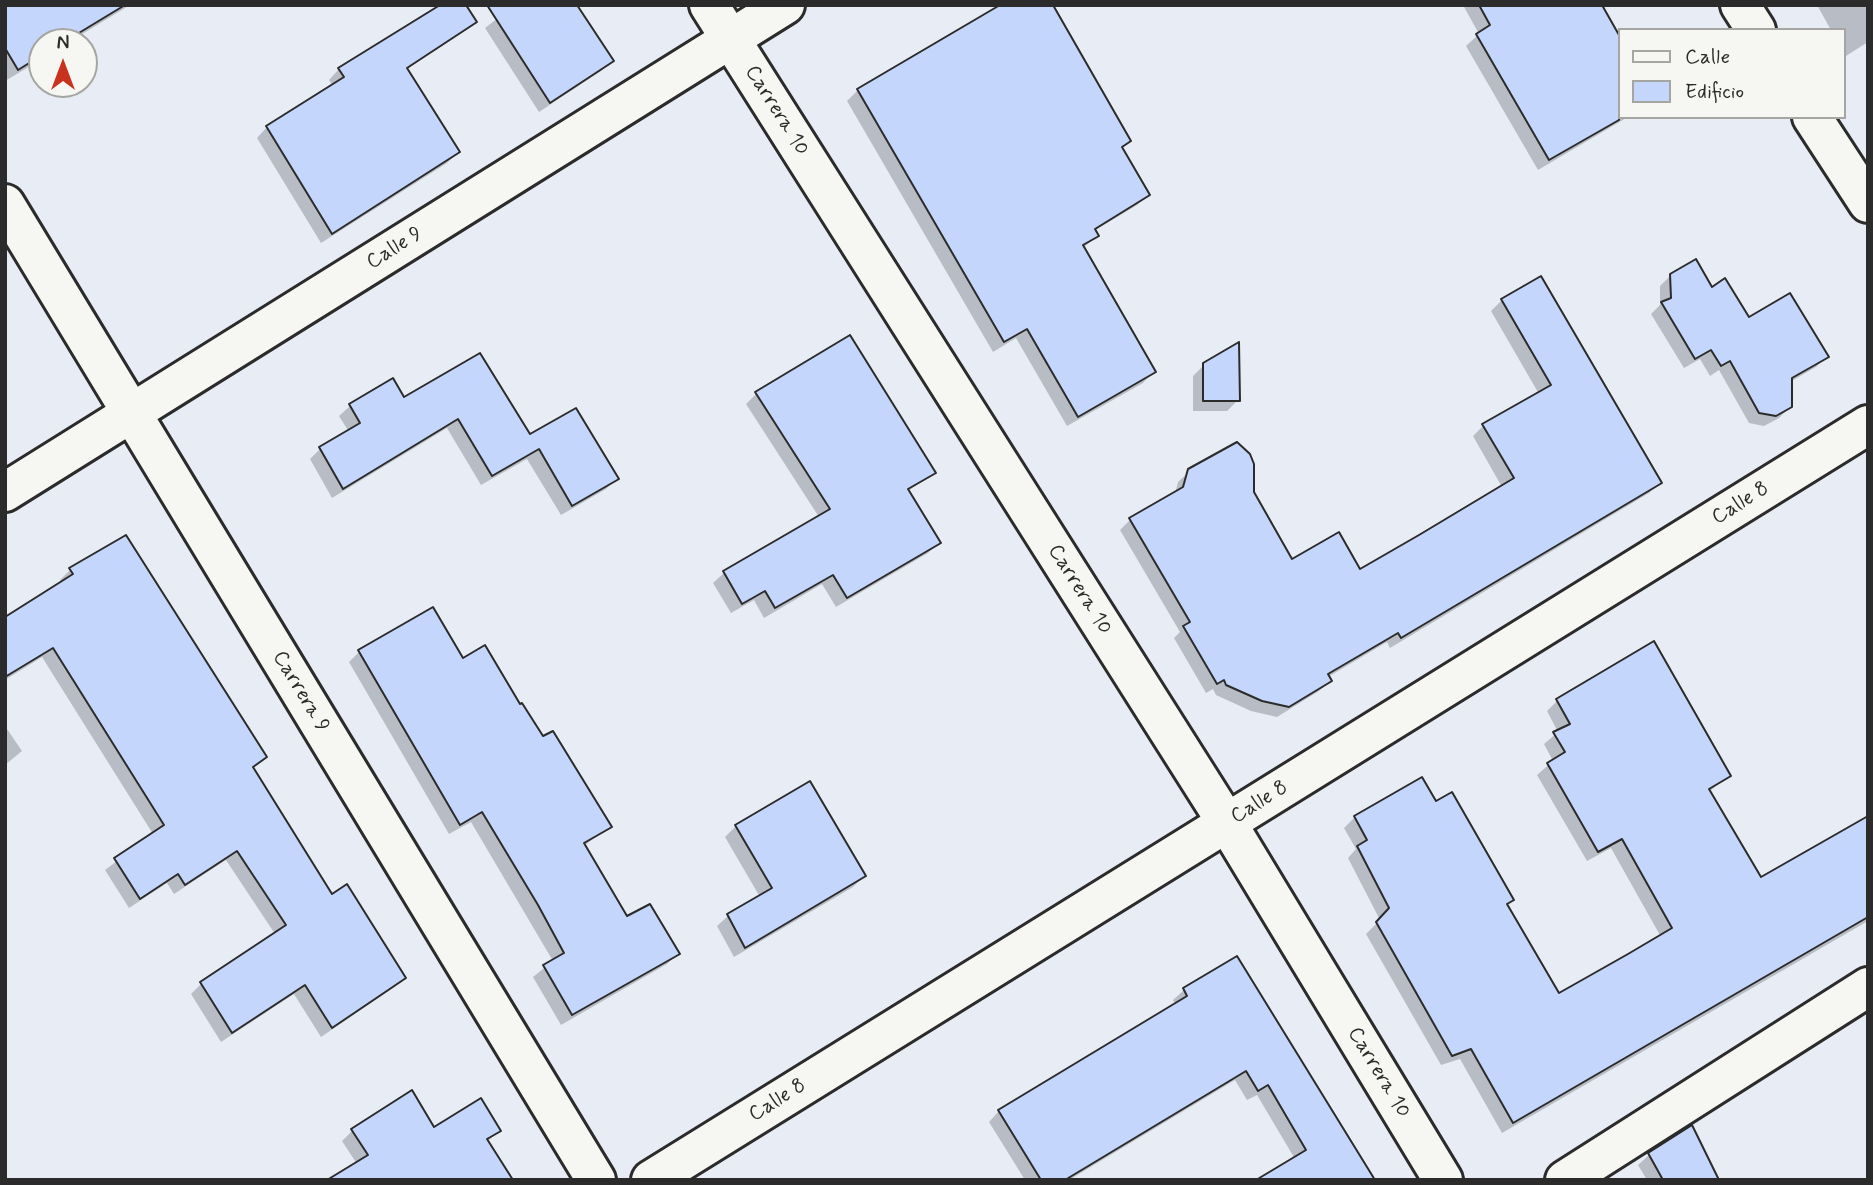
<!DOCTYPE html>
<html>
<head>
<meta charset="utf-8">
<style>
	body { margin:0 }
	#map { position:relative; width:1873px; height:1185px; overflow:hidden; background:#e7ecf5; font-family:Mynerve,sans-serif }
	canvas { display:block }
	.frame { position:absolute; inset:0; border:7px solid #2b2b2b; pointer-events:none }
	.legend { position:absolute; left:1618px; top:28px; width:228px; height:91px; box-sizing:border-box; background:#f6f6f2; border:2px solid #a5a5a2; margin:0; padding:9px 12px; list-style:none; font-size:21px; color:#2b2b2b }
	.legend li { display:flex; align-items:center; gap:14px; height:35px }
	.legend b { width:35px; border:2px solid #a5a5a2 }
	.north { position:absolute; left:28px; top:28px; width:70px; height:70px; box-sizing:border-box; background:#f6f6f2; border:2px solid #a5a5a2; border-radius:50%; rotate:0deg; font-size:19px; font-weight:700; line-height:28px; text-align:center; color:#2b2b2b }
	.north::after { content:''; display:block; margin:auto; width:24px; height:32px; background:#c8321e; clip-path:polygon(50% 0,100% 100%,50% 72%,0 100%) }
</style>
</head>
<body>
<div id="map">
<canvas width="1873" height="1185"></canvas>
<div class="frame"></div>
<ul class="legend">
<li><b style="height:9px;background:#f6f6f2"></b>Calle</li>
<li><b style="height:19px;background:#c5d6fc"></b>Edificio</li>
</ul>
<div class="north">N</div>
</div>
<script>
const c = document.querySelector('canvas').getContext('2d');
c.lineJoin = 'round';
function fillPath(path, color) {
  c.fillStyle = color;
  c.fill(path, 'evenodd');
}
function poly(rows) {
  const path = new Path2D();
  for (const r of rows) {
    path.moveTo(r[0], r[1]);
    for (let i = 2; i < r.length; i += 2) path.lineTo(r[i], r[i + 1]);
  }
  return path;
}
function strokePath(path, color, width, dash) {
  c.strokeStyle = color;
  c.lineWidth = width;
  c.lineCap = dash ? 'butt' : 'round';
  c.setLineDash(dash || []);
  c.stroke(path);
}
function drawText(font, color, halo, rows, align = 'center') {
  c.font = font + ' Mynerve,sans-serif';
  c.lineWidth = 5;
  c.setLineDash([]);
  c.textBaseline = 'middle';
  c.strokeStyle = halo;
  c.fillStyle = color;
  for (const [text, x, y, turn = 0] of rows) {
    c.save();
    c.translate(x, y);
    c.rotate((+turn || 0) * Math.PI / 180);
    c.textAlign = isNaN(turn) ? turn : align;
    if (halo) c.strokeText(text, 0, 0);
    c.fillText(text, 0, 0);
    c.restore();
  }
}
const shadow = poly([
	[5,5,130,5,69,42,42,42,42,59,5,81],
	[515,5,611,61,601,71,539,112,485,28],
	[1463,5,1600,5,1619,39,1619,117,1628,117,1538,170,1466,46,1479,34],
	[1817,5,1868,5,1868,42,1846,56,1843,30,1831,30],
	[474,21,406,70,458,152,447,163,321,243,257,138,267,127,333,86,329,80,339,69],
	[858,90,1129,141,1121,149,1148,195,1137,205,1094,231,1097,236,1083,248,1153,372,1143,383,1067,426,1016,338,993,352,847,101],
	[1671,275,1711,289,1748,319,1827,356,1816,367,1790,382,1790,407,1779,418,1764,426,1749,423,1719,370,1710,376,1700,359,1684,368,1651,314,1660,305,1660,286],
	[1502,300,1659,483,1649,493,1390,648,1387,642,1328,677,1330,681,1319,691,1277,717,1251,711,1216,695,1213,689,1206,693,1174,638,1180,632,1120,530,1130,520,1175,494,1178,482,1190,471,1253,492,1292,561,1360,571,1502,487,1473,436,1483,426,1539,394,1491,311],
	[1204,365,1238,400,1227,411,1193,411,1193,376],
	[392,380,404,400,529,436,616,479,606,489,561,515,527,459,481,485,447,428,332,498,310,459,320,449,349,432,339,416,350,406],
	[756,394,934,472,907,492,939,542,928,553,836,607,822,584,764,618,754,600,731,613,713,583,724,573,819,517,746,404],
	[70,570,265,757,252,769,332,896,404,977,393,988,321,1037,294,994,221,1042,191,994,201,984,275,934,226,860,174,894,167,883,129,908,105,870,153,834,42,657,5,680,5,619,62,583,60,580],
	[359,652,462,661,519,707,610,826,584,846,627,918,678,953,667,964,561,1025,533,977,553,961,471,822,449,834,349,662],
	[1557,701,1729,775,1709,792,1760,879,1868,817,1868,921,1502,1133,1460,1059,1441,1065,1366,934,1380,920,1348,858,1356,849,1344,828,1355,817,1436,803,1506,905,1558,995,1661,937,1611,848,1587,861,1537,775,1553,761,1544,744,1558,732,1547,711],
	[5,726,22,751,5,765],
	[736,826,864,876,853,887,734,957,717,926,728,916,760,897,725,837],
	[1237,958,1369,1174,1295,1159,1257,1095,1247,1100,1235,1080,1069,1180,1025,1180,989,1122,999,1111,1176,1005,1173,1000,1184,990],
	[1691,1128,1717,1180,1647,1180,1638,1165,1649,1155],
	[434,1130,499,1131,487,1142,357,1164,342,1141,352,1131]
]);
const building = poly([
	[5,5,125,5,64,42,42,42,42,55,18,70,5,48,5,5],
	[440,5,466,5,477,22,407,68,460,152,332,234,266,126,344,77,338,68,440,5],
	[487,5,577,5,614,61,550,103,487,5],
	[1000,5,1053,5,1131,141,1122,147,1150,195,1095,229,1099,236,1083,245,1156,372,1078,417,1027,329,1004,342,857,89,1000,5],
	[1479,5,1602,5,1619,35,1619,120,1549,160,1476,34,1490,25,1479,5],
	[1696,259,1712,287,1725,278,1749,317,1790,293,1829,357,1792,378,1792,407,1776,416,1759,413,1730,361,1721,366,1711,350,1695,359,1661,302,1671,298,1670,274,1696,259],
	[1541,276,1662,483,1401,638,1398,633,1328,674,1332,681,1289,707,1262,701,1226,685,1224,680,1217,684,1183,626,1190,622,1129,518,1183,487,1188,469,1237,442,1250,454,1254,464,1254,492,1292,559,1339,532,1360,569,1419,535,1514,478,1482,424,1551,385,1501,299,1541,276],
	[850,335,936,473,908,489,941,543,847,598,833,575,775,608,765,591,742,604,723,571,830,509,755,392,850,335],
	[1239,342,1240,401,1203,401,1203,363,1239,342],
	[480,353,530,434,576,408,619,479,572,506,539,449,492,476,458,419,343,489,319,447,360,423,349,404,393,378,404,397,480,353],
	[126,535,267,757,253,767,332,894,347,884,406,978,332,1028,305,985,232,1033,200,982,286,925,237,851,185,885,178,874,140,899,114,858,164,825,53,648,5,677,5,617,73,574,69,568,126,535],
	[433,607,463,658,485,645,520,704,522,703,543,736,553,731,612,827,584,843,627,916,650,904,680,954,572,1015,543,965,564,953,538,905,482,812,460,825,358,650,433,607],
	[1654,641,1731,776,1709,789,1761,877,1868,816,1868,917,1513,1123,1471,1049,1452,1056,1376,922,1389,908,1357,846,1367,840,1354,816,1422,777,1436,801,1452,792,1514,900,1507,904,1559,993,1628,954,1672,928,1622,839,1598,852,1547,763,1565,752,1553,732,1570,724,1556,699,1654,641],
	[810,781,866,876,745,948,727,914,772,888,735,825,810,781],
	[1237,956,1375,1180,1256,1180,1306,1150,1268,1085,1258,1091,1246,1071,1065,1180,1041,1180,998,1110,1187,996,1183,988,1237,956],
	[412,1090,434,1127,481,1098,501,1131,487,1139,513,1180,327,1180,368,1155,351,1129,412,1090],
	[1692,1125,1719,1180,1663,1180,1648,1153,1692,1125]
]);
const minor = poly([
	[1740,5,1756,30],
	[1812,117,1868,203],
	[5,204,596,1180],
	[5,492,785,5],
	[651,1180,1868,425],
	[1565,1180,1868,987]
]);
const tertiary = poly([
	[709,5,1227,823,1443,1180]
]);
const streetNames = [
	["Carrera 10",776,111,58],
	["Calle 9",395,249,-32],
	["Calle 8",1741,504,-32],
	["Carrera 10",1079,590,58],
	["Carrera 9",300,692,59],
	["Calle 8",1260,803,-32],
	["Carrera 10",1378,1073,59],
	["Calle 8",778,1101,-32]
];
fillPath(shadow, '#0003');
fillPath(building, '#c5d6fc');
strokePath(building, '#2b2b2b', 2);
strokePath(minor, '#2b2b2b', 44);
strokePath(tertiary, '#2b2b2b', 44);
strokePath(minor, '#f6f6f2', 38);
strokePath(tertiary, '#f6f6f2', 38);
drawText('21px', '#2b2b2b', '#f6f6f2', streetNames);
</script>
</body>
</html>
